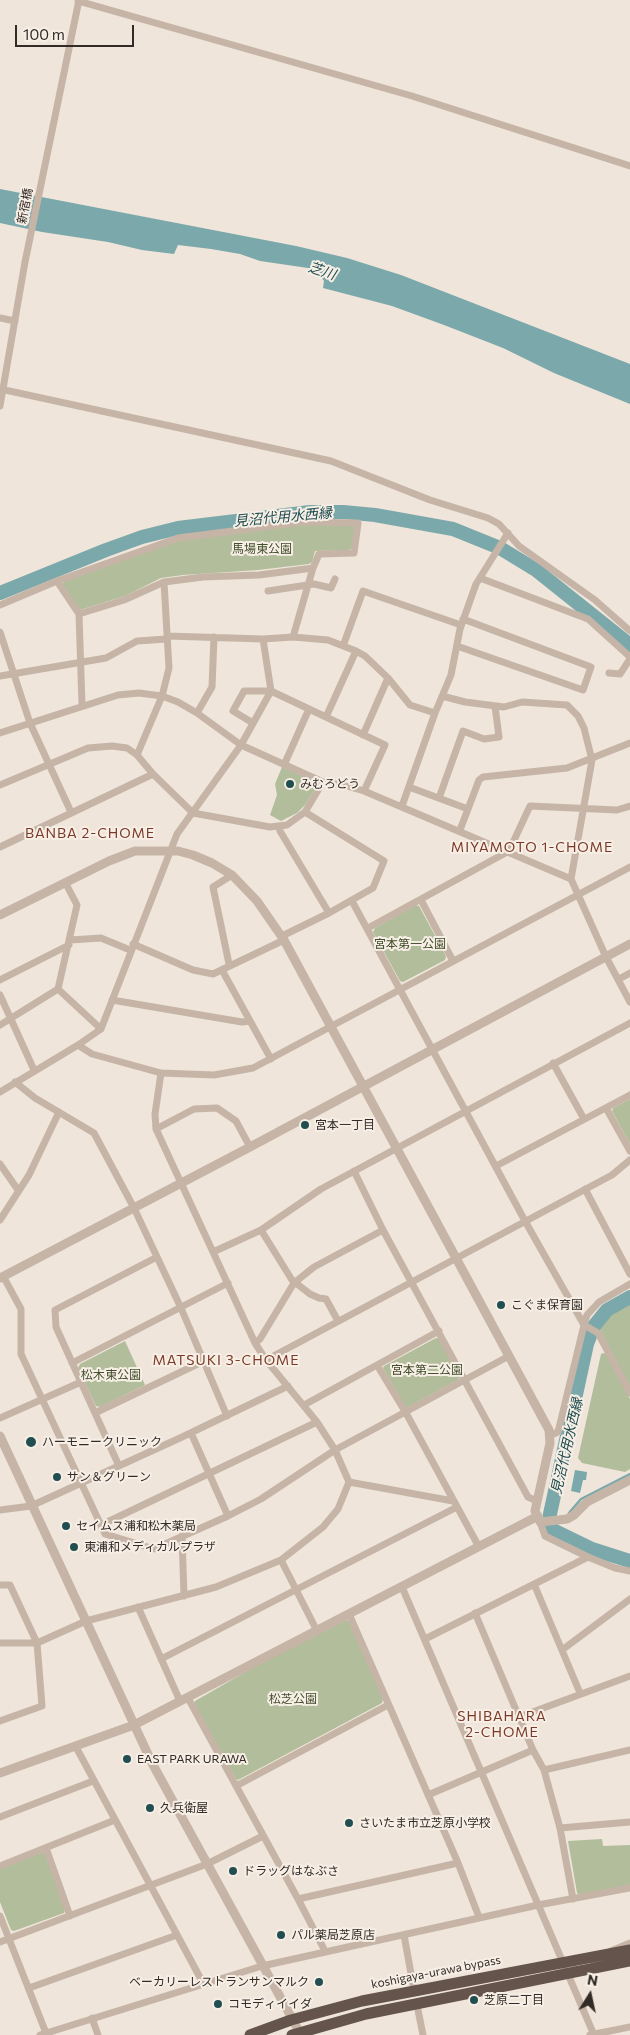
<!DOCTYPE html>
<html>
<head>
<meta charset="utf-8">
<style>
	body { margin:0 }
	#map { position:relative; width:630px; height:2035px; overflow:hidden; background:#efe5da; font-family:Commissioner,sans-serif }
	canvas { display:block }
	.north { position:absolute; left:565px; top:1970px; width:50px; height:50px; -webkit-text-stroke:4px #f7efe6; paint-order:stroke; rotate:10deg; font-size:14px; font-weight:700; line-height:20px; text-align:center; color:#332b27 }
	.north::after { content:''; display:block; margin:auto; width:18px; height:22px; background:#332b27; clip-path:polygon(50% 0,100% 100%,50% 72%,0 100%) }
	.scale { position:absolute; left:15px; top:25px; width:119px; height:22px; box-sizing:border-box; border:2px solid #332b27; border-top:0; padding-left:6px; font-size:15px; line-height:18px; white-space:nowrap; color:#332b27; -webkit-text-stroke:4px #f7efe6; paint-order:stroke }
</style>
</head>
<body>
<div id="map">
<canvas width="630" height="2035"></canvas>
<div class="north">N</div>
<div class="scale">100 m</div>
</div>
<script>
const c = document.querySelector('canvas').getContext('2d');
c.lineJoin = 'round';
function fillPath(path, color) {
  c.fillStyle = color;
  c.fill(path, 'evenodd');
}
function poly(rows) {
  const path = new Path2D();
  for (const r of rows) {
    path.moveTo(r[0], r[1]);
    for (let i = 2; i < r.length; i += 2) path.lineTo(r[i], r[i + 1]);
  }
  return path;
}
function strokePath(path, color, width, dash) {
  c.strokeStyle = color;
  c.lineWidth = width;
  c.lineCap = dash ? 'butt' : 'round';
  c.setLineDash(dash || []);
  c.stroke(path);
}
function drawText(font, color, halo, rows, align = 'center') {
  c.font = font + ' Commissioner,"Noto Sans JP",sans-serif';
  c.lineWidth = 4;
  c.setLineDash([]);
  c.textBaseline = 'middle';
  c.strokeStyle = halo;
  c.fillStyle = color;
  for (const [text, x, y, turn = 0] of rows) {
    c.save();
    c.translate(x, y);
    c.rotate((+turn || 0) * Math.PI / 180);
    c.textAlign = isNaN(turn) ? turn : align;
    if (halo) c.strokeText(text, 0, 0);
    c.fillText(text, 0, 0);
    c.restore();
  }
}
const green = poly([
	[314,523,356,524,352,548,349,550,315,551,312,562,309,564,258,570,183,575,161,578,125,596,80,610,62,585,64,581,181,540],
	[282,767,316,782,317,786,305,805,297,813,281,821,270,815,277,795,275,784],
	[416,905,419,906,446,956,445,960,403,982,400,981,373,932,375,928],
	[630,1099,630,1144,612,1111,613,1108],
	[630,1303,630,1387,599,1328,605,1319,615,1310],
	[436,1338,439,1339,460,1376,458,1380,406,1408,383,1368,384,1366],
	[125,1341,145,1385,100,1407,96,1406,78,1368,80,1364],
	[604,1353,606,1354,630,1399,630,1469,625,1472,582,1463,578,1458,601,1354],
	[346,1620,350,1621,383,1699,382,1703,238,1780,236,1779,194,1704,195,1701,256,1666],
	[602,1839,603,1846,630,1845,630,1885,580,1895,577,1893,568,1841],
	[43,1852,46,1855,65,1910,64,1913,14,1931,11,1930,0,1902,0,1868]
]);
const water = poly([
	[0,189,296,246,347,258,401,275,630,364,630,404,554,373,503,348,444,325,392,306,323,288,324,281,315,269,260,261,240,254,211,249,178,245,174,254,142,250,108,242,42,232,0,223],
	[575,1470,587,1472,586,1480,583,1480,580,1493,571,1491]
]);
const stream = poly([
	[569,1513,581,1499,630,1474]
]);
const river = poly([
	[0,593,106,550,142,537,178,528,310,512,343,512,375,515,453,529,500,548,536,570,630,645],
	[630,1297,607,1310,594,1326,587,1344,550,1514,549,1524,553,1530,592,1549,630,1561]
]);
const minor = poly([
	[78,1,412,96,630,166],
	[0,318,15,321],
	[0,389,331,461,430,500,488,518,499,524,519,546,595,600,630,631],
	[0,406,25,262,79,0],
	[480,578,588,619,630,657],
	[57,581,79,614],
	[268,591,314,584,331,588,335,579],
	[0,605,57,581,178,538,303,522,358,523,354,553,319,554,313,568],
	[0,632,30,723,71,812],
	[167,636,263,639,293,637,328,640,356,651,365,656,388,678,363,735],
	[343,646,363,591,461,625],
	[457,646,583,690,591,667,463,619],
	[609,673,620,674,630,659],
	[0,676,106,658,137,641,167,639],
	[388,678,410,705,435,713],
	[442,696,465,702,504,707,522,702,567,705,578,716,584,728,592,760,571,879,606,957,630,1002],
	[82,705,79,614,124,600,164,582,203,577,259,575,313,568,293,637],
	[197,713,212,687,214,637],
	[326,717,356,651],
	[253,723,233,711,244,691,271,691,385,745,364,791],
	[0,733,118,695,139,693,162,696,178,702,197,713,241,745,323,782,343,785,364,791,571,879],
	[137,755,162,696,169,668,164,582],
	[284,765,309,709],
	[0,785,88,748,112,746,127,748,137,755,153,774,193,813,270,827,287,825,305,812,323,782],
	[409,787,468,809],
	[439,798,463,731,484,739,499,737,495,706],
	[402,806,435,713,451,675,460,629,476,584,508,533],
	[279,826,280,831,329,913],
	[460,830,479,780,483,777,567,768,630,743],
	[0,847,153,774],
	[421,900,453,961],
	[352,901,525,1221,584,1325,558,1432,551,1435],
	[368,928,509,851,530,806,617,810,630,806],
	[282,936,329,913,373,888,384,861,305,812],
	[70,940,101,938,130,950],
	[133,944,193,970,213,974,284,940],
	[229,964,213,887,232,875],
	[222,970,271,1059],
	[619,979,630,973],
	[0,980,69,945],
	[58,989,101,1029],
	[0,995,34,1070],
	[112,1000,242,1022,250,1021],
	[0,1025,58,989,77,905,65,882],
	[78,1045,92,1054,161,1073,214,1075,253,1068,630,867],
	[553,1063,584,1119],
	[161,1073,155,1114,156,1129,213,1252],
	[15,1082,35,1098,94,1133,134,1208,181,1308,227,1416],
	[0,1092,78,1045,101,1029,177,834,241,745,271,691,263,639],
	[606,1108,630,1151],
	[156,1129,194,1109,217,1108,236,1121,250,1147],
	[0,1164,18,1190],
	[496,1166,630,1095],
	[354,1171,383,1230,528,1497,537,1501],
	[585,1189,630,1274],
	[0,1220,29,1175,59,1112],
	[261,1230,292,1280,310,1294,319,1298,326,1299,338,1321],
	[3,1276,21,1309,21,1354,105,1534,154,1549,228,1516,261,1499,335,1450,509,1356],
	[630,1284,599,1302,587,1315,584,1325,598,1333,630,1393],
	[255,1343,260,1339,294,1283,314,1267,383,1230],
	[266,1360,612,1175,630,1160],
	[72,1363,228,1283],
	[377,1365,406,1413,479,1547],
	[304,1405,439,1331],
	[95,1413,204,1361],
	[0,1418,81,1382],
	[191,1433,228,1516],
	[119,1466,56,1327,55,1310,157,1257],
	[349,1482,453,1501],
	[0,1510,31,1506,180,1438,288,1386],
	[540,1522,545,1536,588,1557,615,1568,630,1571],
	[101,1525,317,1422],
	[182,1536,184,1596],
	[281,1560,317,1631],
	[534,1584,580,1693],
	[0,1585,10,1585,37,1643,42,1706,0,1721],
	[402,1587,594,2035],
	[138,1607,180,1701],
	[475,1613,533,1750,544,1770,560,1828,573,1899],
	[349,1614,458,1863,479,1917],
	[425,1639,588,1557],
	[0,1643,37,1643,86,1621,216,1587,281,1560,323,1527,338,1509,349,1482,335,1450,317,1422,266,1360,255,1343,213,1252,261,1230,321,1189,630,1023],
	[562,1650,630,1599],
	[161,1659,457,1507],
	[188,1698,298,1899,325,1951],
	[519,1717,630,1676],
	[76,1747,203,1983],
	[544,1770,630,1750],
	[236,1786,388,1705],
	[428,1795,533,1750],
	[0,1817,93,1781],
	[560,1828,630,1822],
	[46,1848,70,1916],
	[0,1866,115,1820],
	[298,1899,458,1863],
	[0,1916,46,2033],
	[404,1935,414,1990],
	[0,1942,207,1864,263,1836],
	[611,1951,630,1943],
	[29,1988,177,1935],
	[417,2005,423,2035],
	[92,2018,98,2035],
	[40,2035,262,1966,538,1905,630,1888],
	[590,2035,630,2027]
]);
const tertiary = poly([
	[0,915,109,861,135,851,178,851,193,855,212,863,232,875,257,901,284,940,549,1430,550,1443,535,1511,540,1522,567,1519,574,1515,587,1502,630,1480],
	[0,1278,250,1147,630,944],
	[0,1436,152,1763,301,2035],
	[0,1773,134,1725,538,1516]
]);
const trunk = poly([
	[250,2035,291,2020,362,2001,630,1950],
	[292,2035,366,2014,630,1961]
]);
const markers = [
	[290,784,5,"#204e51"],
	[305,1125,5,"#204e51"],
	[501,1305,5,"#204e51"],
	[31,1442,6,"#204e51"],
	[57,1477,5,"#204e51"],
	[66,1526,5,"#204e51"],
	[74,1547,5,"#204e51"],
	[127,1759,5,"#204e51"],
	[150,1808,5,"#204e51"],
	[349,1823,5,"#204e51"],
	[233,1871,5,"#204e51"],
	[281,1935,5,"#204e51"],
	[319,1982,5,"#204e51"],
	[474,2000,5,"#204e51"],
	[218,2004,5,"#204e51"]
];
const streetNames = [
	["新宿橋",25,206,-79],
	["koshigaya-urawa bypass",436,1972,-11]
];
const parkNames = [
	["馬場東公園",262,549],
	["宮本第一公園",410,944],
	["宮本第二公園",427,1370],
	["松木東公園",111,1375],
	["松芝公園",293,1699]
];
const poiNames = [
	["みむろどう",300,784],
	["宮本一丁目",315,1125],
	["こぐま保育園",511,1305],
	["ハーモニークリニック",42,1442],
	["サン＆グリーン",67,1477],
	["セイムス浦和松木薬局",76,1526],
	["東浦和メディカルプラザ",84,1547],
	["EAST PARK URAWA",137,1759],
	["久兵衛屋",160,1808],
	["さいたま市立芝原小学校",359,1823],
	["ドラッグはなぶさ",243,1871],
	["パル薬局芝原店",291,1935],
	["ベーカリーレストランサンマルク",309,1982,"right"],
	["芝原二丁目",484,2000],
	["コモディイイダ",228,2004]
];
const waterNames = [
	["芝川",322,271,18],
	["見沼代用水西縁",283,517,-5],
	["見沼代用水西縁",567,1446,-77]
];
const neighbourhoodNames = [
	["BANBA 2-CHOME",90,833],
	["MIYAMOTO 1-CHOME",532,847],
	["MATSUKI 3-CHOME",226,1360],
	["SHIBAHARA",502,1716],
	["2-CHOME",502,1732]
];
fillPath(green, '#b2bd9b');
fillPath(water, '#7ba8aa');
strokePath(stream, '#7ba8aa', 2.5);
strokePath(river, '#7ba8aa', 14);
strokePath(minor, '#c6b5a7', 7);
strokePath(tertiary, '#c6b5a7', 9);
strokePath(trunk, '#64544c', 11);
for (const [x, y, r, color] of markers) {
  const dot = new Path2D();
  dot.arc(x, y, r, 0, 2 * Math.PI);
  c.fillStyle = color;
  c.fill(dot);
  strokePath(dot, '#f7efe6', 2);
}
drawText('12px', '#332b27', '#f7efe6', streetNames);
drawText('12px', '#434f2d', '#f7efe6', parkNames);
drawText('12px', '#332b27', '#f7efe6', poiNames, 'left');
drawText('italic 14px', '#204e51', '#f7efe6', waterNames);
c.letterSpacing = '1px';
drawText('14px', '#7b3a27', '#f7efe6', neighbourhoodNames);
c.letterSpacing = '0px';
</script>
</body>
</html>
